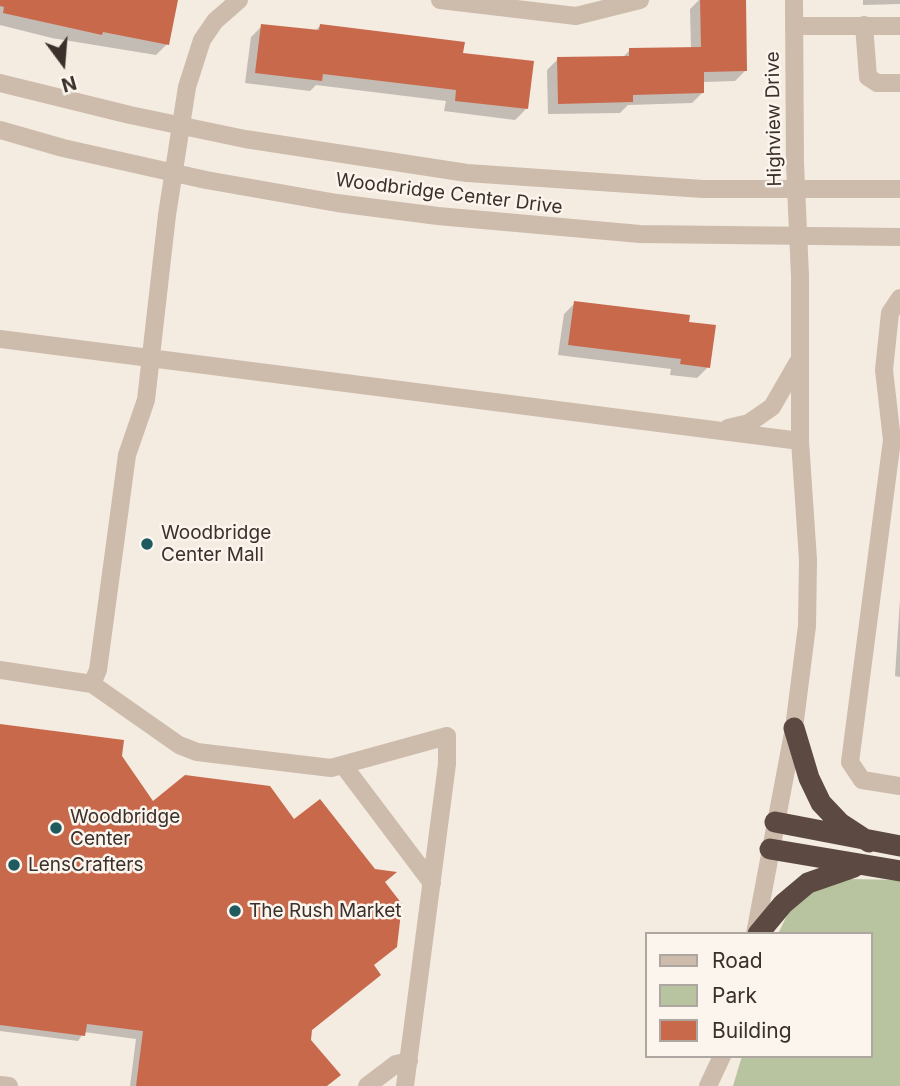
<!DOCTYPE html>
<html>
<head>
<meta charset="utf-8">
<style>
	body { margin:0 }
	#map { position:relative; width:900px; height:1086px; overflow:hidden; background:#f4ebe1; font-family:Inter,sans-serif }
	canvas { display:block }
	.legend { position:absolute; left:645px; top:932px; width:228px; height:126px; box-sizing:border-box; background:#fbf5ee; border:2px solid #aea6a0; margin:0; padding:9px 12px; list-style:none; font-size:21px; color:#3b302b }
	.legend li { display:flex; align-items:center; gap:14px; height:35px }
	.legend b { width:35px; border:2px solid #aea6a0 }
	.north { position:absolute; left:28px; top:28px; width:70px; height:70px; -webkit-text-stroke:5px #fbf5ee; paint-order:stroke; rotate:164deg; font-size:19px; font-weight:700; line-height:28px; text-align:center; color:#3b302b }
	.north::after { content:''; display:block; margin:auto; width:24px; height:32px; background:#3b302b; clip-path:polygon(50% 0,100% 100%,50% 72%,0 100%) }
</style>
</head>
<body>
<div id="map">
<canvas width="900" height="1086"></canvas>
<ul class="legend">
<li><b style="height:9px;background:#cdbbac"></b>Road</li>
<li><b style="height:19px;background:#b8c4a0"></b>Park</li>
<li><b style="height:19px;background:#c8694b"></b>Building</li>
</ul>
<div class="north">N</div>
</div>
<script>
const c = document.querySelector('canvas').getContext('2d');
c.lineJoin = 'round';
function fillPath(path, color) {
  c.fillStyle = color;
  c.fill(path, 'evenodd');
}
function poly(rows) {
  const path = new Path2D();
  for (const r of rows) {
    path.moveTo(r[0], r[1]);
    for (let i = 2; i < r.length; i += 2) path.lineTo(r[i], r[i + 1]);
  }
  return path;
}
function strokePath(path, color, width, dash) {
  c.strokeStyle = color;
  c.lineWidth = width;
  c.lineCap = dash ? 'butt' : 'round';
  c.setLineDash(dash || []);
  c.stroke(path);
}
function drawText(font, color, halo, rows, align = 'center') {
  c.font = font + ' Inter,sans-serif';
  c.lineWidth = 5;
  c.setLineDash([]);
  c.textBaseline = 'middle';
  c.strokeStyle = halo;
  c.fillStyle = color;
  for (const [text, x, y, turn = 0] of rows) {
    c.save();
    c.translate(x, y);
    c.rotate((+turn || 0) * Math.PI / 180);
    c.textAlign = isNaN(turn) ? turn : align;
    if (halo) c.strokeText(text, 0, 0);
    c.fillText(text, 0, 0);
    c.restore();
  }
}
const green = poly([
	[849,879,900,880,900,1086,733,1086,742,1056,870,1056,870,934,778,934,788,913,814,889]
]);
const shadow = poly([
	[0,0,176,0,167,44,156,55,52,38,0,25],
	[699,0,744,0,746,70,735,81,703,82,703,92,692,103,628,105,620,113,548,114,547,70,558,59,622,58,630,50,691,49,690,9],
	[863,0,900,0,900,4,863,5],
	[262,26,315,31,320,26,526,109,515,120,444,111,446,101,316,85,310,91,245,83,251,37],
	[575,303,687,323,708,367,697,378,670,375,671,369,558,355,564,314],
	[900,599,900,677,895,676],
	[0,726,119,761,153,803,294,822,384,883,372,965,379,975,310,1031,309,1040,327,1086,130,1086,136,1039,84,1032,78,1041,0,1031]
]);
const building = poly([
	[0,0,178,0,169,45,103,32,102,35,3,13,4,7,0,6],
	[700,0,746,0,747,71,704,72,704,93,633,95,633,102,558,104,557,57,629,56,629,48,701,47],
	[261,24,319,30,320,24,465,42,463,53,534,61,528,109,455,101,456,90,323,74,322,81,255,73],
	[574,301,690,315,689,322,716,325,710,368,680,364,681,359,568,345],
	[0,724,124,740,122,756,153,801,185,775,270,786,294,819,320,799,375,869,397,872,385,882,402,904,397,947,374,965,381,975,312,1030,311,1040,341,1075,327,1086,136,1086,143,1031,87,1024,85,1036,0,1025]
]);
const minor = poly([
	[440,0,576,16,640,0],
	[864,25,868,77,877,83,900,83],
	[794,26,900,26],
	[0,83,130,115,245,139,467,173,703,189,900,189],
	[0,130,63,148,206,180,337,203,438,216,640,234,900,237],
	[900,298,890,313,884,370,892,440,850,762,862,780,900,786],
	[0,339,800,441],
	[728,428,749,423,772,407,798,362],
	[0,670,92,684,179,745,197,752,331,768,447,736,447,764,405,1086],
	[92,684,98,670,127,455,146,400,167,215,187,87,202,40,215,21,239,0],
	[343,765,432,883],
	[755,934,794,728,807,626,808,560,800,441,800,276,795,164,794,0],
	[0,1085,9,1086],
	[367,1086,396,1064,409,1061],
	[708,1086,722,1056]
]);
const highway = poly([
	[794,728,809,778,821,803,840,823,869,842],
	[775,822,900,846],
	[770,849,900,871],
	[758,934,783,904,808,883,854,867]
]);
const markers = [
	[147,544,7,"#1f5a5e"],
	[56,828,7,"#1f5a5e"],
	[14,865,7,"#1f5a5e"],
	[235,911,7,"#1f5a5e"]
];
const streetNames = [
	["Highview Drive",774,119,-91],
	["Woodbridge Center Drive",449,194,7]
];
const poiNames = [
	["Woodbridge",161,533],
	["Center Mall",161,555],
	["Woodbridge",70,817],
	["Center",70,839],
	["LensCrafters",28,865],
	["The Rush Market",249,911]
];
fillPath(green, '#b8c4a0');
fillPath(shadow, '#0003');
fillPath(building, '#c8694b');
strokePath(minor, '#cdbbac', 18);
strokePath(highway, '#5c4a42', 21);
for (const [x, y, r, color] of markers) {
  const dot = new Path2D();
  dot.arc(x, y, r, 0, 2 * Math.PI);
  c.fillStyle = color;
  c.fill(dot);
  strokePath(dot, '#fbf5ee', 2.5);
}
drawText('19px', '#3b302b', '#fbf5ee', streetNames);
drawText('19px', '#3b302b', '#fbf5ee', poiNames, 'left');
</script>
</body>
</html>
